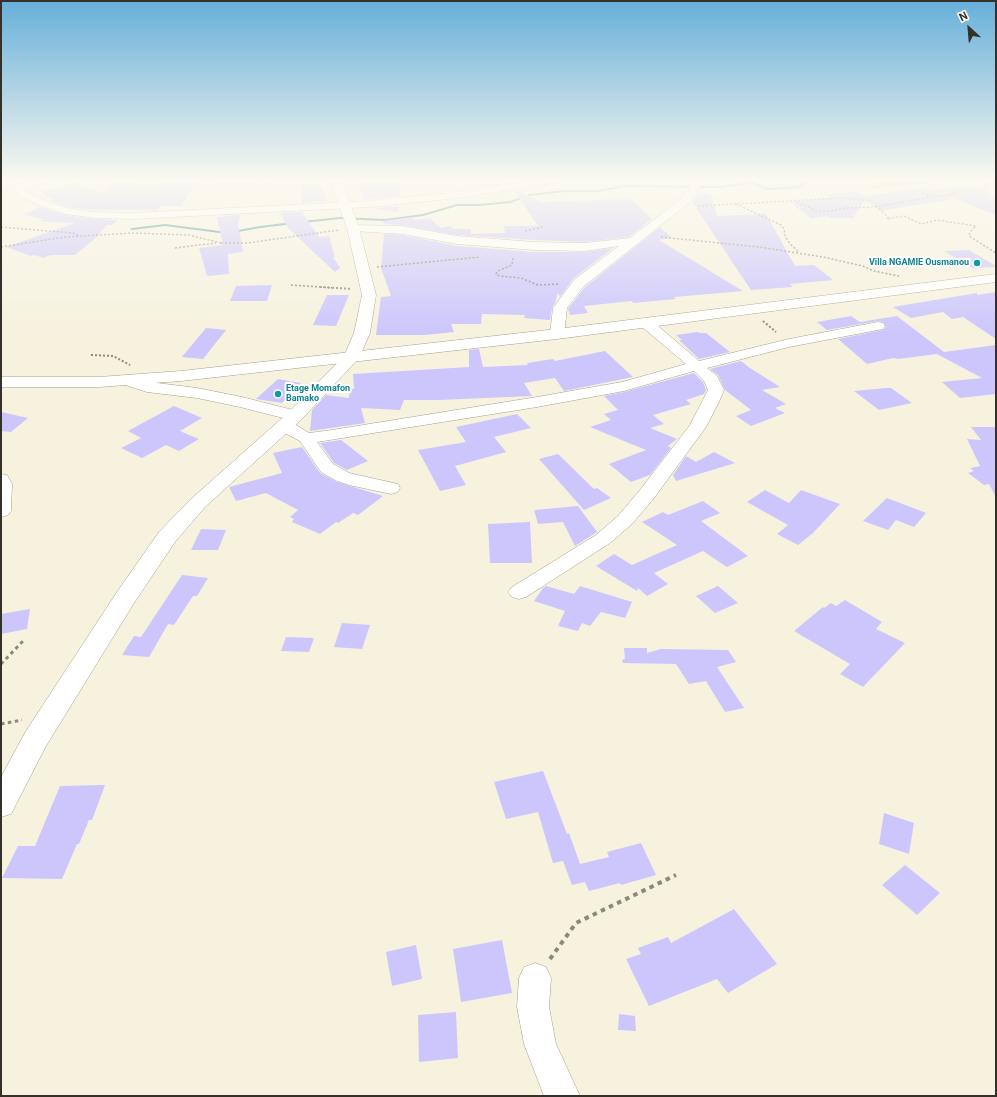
<!DOCTYPE html>
<html>
<head>
<meta charset="utf-8">
<style>
	body { margin:0 }
	#map { position:relative; width:997px; height:1097px; overflow:hidden; background:#f7f2de; font-family:Roboto,sans-serif }
	canvas { display:block }
	.frame { position:absolute; inset:0; border:2px solid #333129; pointer-events:none }
	.north { position:absolute; left:949px; top:8px; width:40px; height:40px; -webkit-text-stroke:3px #fff; paint-order:stroke; rotate:334deg; font-size:11px; font-weight:700; line-height:16px; text-align:center; color:#333129 }
	.north::after { content:''; display:block; margin:auto; width:14px; height:18px; background:#333129; clip-path:polygon(50% 0,100% 100%,50% 72%,0 100%) }
</style>
</head>
<body>
<div id="map">
<canvas width="997" height="1097"></canvas>
<div class="frame"></div>
<div class="north">N</div>
</div>
<script>
const c = document.querySelector('canvas').getContext('2d');
c.lineJoin = 'round';
function fillPath(path, color) {
  c.fillStyle = color;
  c.fill(path, 'evenodd');
}
function poly(rows) {
  const path = new Path2D();
  for (const r of rows) {
    path.moveTo(r[0], r[1]);
    for (let i = 2; i < r.length; i += 2) path.lineTo(r[i], r[i + 1]);
  }
  return path;
}
function strokePath(path, color, width, dash) {
  c.strokeStyle = color;
  c.lineWidth = width;
  c.lineCap = dash ? 'butt' : 'round';
  c.setLineDash(dash || []);
  c.stroke(path);
}
function drawText(font, color, halo, rows, align = 'center') {
  c.font = font + ' Roboto,sans-serif';
  c.lineWidth = 4;
  c.setLineDash([]);
  c.textBaseline = 'middle';
  c.strokeStyle = halo;
  c.fillStyle = color;
  for (const [text, x, y, turn = 0] of rows) {
    c.save();
    c.translate(x, y);
    c.rotate((+turn || 0) * Math.PI / 180);
    c.textAlign = isNaN(turn) ? turn : align;
    if (halo) c.strokeText(text, 0, 0);
    c.fillText(text, 0, 0);
    c.restore();
  }
}
const forest = poly([
	[893,180,956,180,868,189,878,183]
]);
const stream = poly([
	[807,180,810,180,801,188,768,190,752,184,719,188,625,187,598,192,564,192,530,196,511,203,479,206,457,206,423,216,385,221,340,219,303,223,301,222,303,221,340,217,385,219,423,214,457,204,479,204,510,201,529,194,564,190,598,190,625,185,719,186,752,182,768,188,799,186,807,180],
	[292,222,293,222,293,224,260,228,227,234,165,226,132,230,130,229,132,228,165,224,227,232,260,226,292,222]
]);
const building = poly([
	[171,180,197,180,181,206,160,206,158,210,96,210,67,207,52,201,54,201,40,192,76,183,102,193,118,182,163,186],
	[358,180,402,180,400,196,364,200],
	[301,184,320,184,327,201,302,203],
	[965,184,994,193,988,195,996,198,996,215,941,193,954,199,881,211,865,200,853,218,830,218,828,216,811,218,791,203,829,197,826,195,855,191,866,196,927,187,933,190],
	[518,190,541,202,631,199,652,219,629,237,585,242,534,240,457,235,403,225,384,224,382,221,412,217,415,220,430,218,441,228,450,226,454,229,471,229,471,234,505,233,504,226,538,226,514,191],
	[699,192,711,195,717,216,766,214,795,266,814,265,833,280,790,284,793,287,751,290,692,202],
	[399,206,398,212,377,209,376,208],
	[40,207,65,215,96,219,118,220,112,225,107,225,97,237,75,255,50,255,44,258,34,255,31,256,6,247,75,223,39,221,43,219,24,215],
	[302,212,319,237,329,236,335,257,333,257,340,268,335,272,288,228,280,213],
	[241,215,238,224,243,252,228,254,229,274,207,276,199,248,223,245,217,217],
	[660,227,672,238,659,240,743,291,674,297,676,299,633,303,632,301,584,306,588,313,570,315,568,309,585,287],
	[384,234,403,235,457,246,534,252,585,252,613,248,573,279,560,297,558,293,555,303,552,308,550,320,524,318,525,315,482,314,481,324,451,324,454,332,424,335,376,335,381,297,391,296,381,268],
	[969,250,996,266,996,267,972,268,944,251],
	[272,285,267,301,230,301,236,286],
	[996,292,996,339,963,317,952,319,943,312,911,318,893,307,977,293,977,295],
	[327,295,349,295,336,326,313,325],
	[851,316,860,322,897,316,944,352,996,345,996,394,960,398,942,382,982,378,937,354,898,359,893,358,867,364,838,339,883,330,886,327,883,322,878,321,827,330,817,322],
	[206,328,226,330,203,359,182,357],
	[698,332,700,333,706,333,730,352,699,359,679,340,682,340,676,335],
	[479,349,483,367,528,365,527,363,553,359,555,361,605,351,633,377,564,391,555,378,524,383,532,396,439,400,404,400,400,410,361,408,365,423,310,431,312,410,326,395,349,398,350,389,354,389,353,374,469,367,469,350],
	[741,361,750,368,780,387,762,390,786,404,775,408,785,413,751,426,736,416,751,410,725,390,718,375,710,369],
	[694,373,703,382,706,390,704,394,686,400,691,404,653,415,664,424,650,428,677,439,668,446,671,448,650,475,631,482,609,464,646,450,590,427,611,420,604,414,618,410,604,396,624,392],
	[278,379,301,383,282,403,256,399],
	[886,388,891,388,912,403,879,410,854,391],
	[174,406,202,418,180,431,199,439,179,451,166,445,142,458,121,448,141,438,128,431],
	[1,412,28,418,11,432,1,431],
	[517,414,531,428,494,437,506,452,455,466,466,485,440,491,418,450,466,442,456,427],
	[971,427,996,427,996,497,989,484,984,485,968,473,974,471,970,468,980,466,967,439,981,440],
	[341,440,368,461,347,470,334,463,320,443],
	[302,447,320,473,337,482,383,496,358,515,353,513,338,523,336,522,320,534,292,522,294,519,290,517,298,510,266,493,236,501,229,487,282,473,273,453],
	[714,452,735,463,676,481,673,475,686,456,696,462],
	[558,454,594,489,597,488,611,498,584,510,539,459],
	[765,490,789,503,801,490,840,504,813,533,798,545,777,534,788,525,747,502],
	[887,498,926,513,914,527,896,520,888,530,863,521],
	[703,501,720,513,701,521,748,556,727,567,703,551,654,573,668,584,647,596,638,588,637,591,596,566,614,554,632,565,677,545,642,522,663,512,668,515],
	[578,506,597,532,575,546,563,522,538,524,534,510],
	[530,522,532,563,490,563,488,524],
	[201,529,226,530,218,550,191,550],
	[182,575,208,578,197,596,193,596,174,625,168,624,149,657,122,655,134,636,141,637],
	[546,586,574,594,580,586,632,602,625,618,601,612,590,626,582,623,578,631,558,626,565,611,534,601,543,588],
	[718,586,738,603,715,613,696,596],
	[845,600,882,622,876,629,905,643,863,687,840,674,850,664,794,631,823,607,824,608,831,603,836,606],
	[30,609,27,629,1,634,1,614],
	[342,623,370,625,362,649,334,647],
	[286,637,314,638,309,652,281,651],
	[624,648,647,648,647,653,661,649,728,650,736,662,717,667,744,708,725,712,706,681,689,684,676,664,623,663,622,660,625,659],
	[543,771,567,834,569,833,580,864,609,857,607,852,641,843,656,875,621,885,620,883,589,891,585,882,572,885,563,861,553,863,538,812,506,819,494,782],
	[105,785,92,820,89,820,79,844,77,844,62,879,2,878,18,846,35,846,60,786],
	[884,813,914,823,909,854,879,844],
	[905,865,940,893,917,915,882,885],
	[734,909,777,964,728,993,717,979,649,1006,626,959,641,954,638,948,668,937,671,943],
	[502,940,512,993,461,1002,453,949],
	[416,945,422,979,392,986,386,952],
	[456,1012,458,1058,419,1062,418,1015],
	[619,1014,635,1016,636,1031,618,1030]
]);
const pathFar3 = poly([
	[134,180,151,180],
	[211,185,287,180],
	[1,190,8,190],
	[919,191,934,197,951,195,960,191,986,187,993,180],
	[797,202,818,211,832,211,845,208,873,207,931,197],
	[736,204,781,225,784,229,785,236,790,244,797,250,797,253],
	[698,206,844,198,871,201],
	[876,206,888,217,887,219,904,216,921,224,937,220,976,226,970,232,969,236,996,253],
	[1,227,73,233,79,236],
	[525,231,543,227],
	[661,237,759,247,823,257,863,266,874,271,899,276],
	[221,243,247,243,339,230],
	[1,247,65,237,134,233,189,235,221,243],
	[175,248,216,243],
	[513,258,512,265,498,271,496,274,499,276,521,278,538,285,558,284],
	[377,267,480,257],
	[291,285,335,288]
]);
const pathFar2 = poly([
	[320,287,352,289],
	[763,321,776,332],
	[91,355,113,356,130,365]
]);
const pathFar1 = poly([
	[1,664,24,640],
	[1,724,22,720]
]);
const path = poly([
	[550,959,576,923,676,875]
]);
const minor = poly([
	[31,180,45,180,44,182,26,189,27,191,41,199,67,208,96,212,133,213,370,201,458,192,535,180,560,180,555,183,458,198,370,207,133,219,96,218,65,214,33,203,18,195,15,188,16,186,31,180],
	[691,180,701,180,699,189,689,203,584,286,567,308,564,334,562,337,557,338,552,337,550,334,553,308,574,280,619,246,585,251,534,250,457,244,403,234,353,231,349,230,347,228,349,226,353,225,403,226,457,236,534,242,585,243,630,238,681,199,689,189,691,180],
	[646,319,651,320,699,361,789,339,878,322,883,323,885,326,883,329,878,330,789,347,707,368,717,376,724,390,719,402,706,427,654,498,632,524,610,543,526,597,519,599,512,597,508,592,512,587,596,535,618,516,640,490,690,425,708,390,704,381,694,371,624,391,537,407,317,442,333,464,349,473,398,484,400,488,398,492,391,494,349,485,337,481,321,472,300,441,279,430,277,426,279,422,285,421,291,422,309,433,332,430,537,397,622,382,686,364,641,326,639,323,641,320,646,319],
	[128,376,149,382,197,388,242,397,301,412,303,416,301,420,295,421,240,407,197,398,147,392,122,384,120,381,122,378,128,376],
	[1,474,7,475,12,484,11,511,8,515,1,517,1,474],
	[535,963,546,967,551,978,549,1007,556,1044,580,1096,544,1096,524,1044,517,1007,519,978,524,967,535,963]
]);
const tertiary = poly([
	[330,180,342,180,359,228,376,295,370,333,359,358,301,420,205,507,175,542,134,603,46,746,11,814,1,817,1,777,26,731,117,592,159,532,191,499,289,412,344,356,354,333,362,295,347,228,330,180]
]);
const secondary = poly([
	[996,274,996,282,557,339,181,381,99,387,1,387,1,377,99,377,181,371,557,329,996,274]
]);
const markers = [
	[977,263,4,"#0f9aa8"],
	[278,394,4,"#0f9aa8"]
];
const farCulturenames = [
	["Villa NGAMIE Ousmanou",969,263],
	["Etage Momafon",286,389,"left"],
	["Bamako",286,399,"left"]
];
fillPath(forest, '#d2ba53');
fillPath(stream, '#3e8495');
fillPath(building, '#ccc6fd');
strokePath(minor, '#a4a08d', 1);
strokePath(tertiary, '#a4a08d', 1);
strokePath(secondary, '#a4a08d', 1);
strokePath(pathFar3, '#8c897c', 1.5, [2, 2]);
strokePath(pathFar2, '#8c897c', 2, [2, 2]);
strokePath(pathFar1, '#8c897c', 3, [3.5, 3.5]);
strokePath(path, '#8c897c', 4, [4.5, 4.5]);
fillPath(minor, '#fff');
fillPath(tertiary, '#fff');
fillPath(secondary, '#fff');
const sky = c.createLinearGradient(0, 0, 0, 333);
sky.addColorStop(0, '#66afd9');
sky.addColorStop(0.54, '#fbf9f0');
sky.addColorStop(1, '#fbf9f000');
c.fillStyle = sky;
c.fillRect(0, 0, 997, 333);
for (const [x, y, r, color] of markers) {
  const dot = new Path2D();
  dot.arc(x, y, r, 0, 2 * Math.PI);
  c.fillStyle = color;
  c.fill(dot);
  strokePath(dot, '#fff', 1.5);
}
drawText('bold 9px', '#0d838f', '#fff', farCulturenames, 'right');
</script>
</body>
</html>
